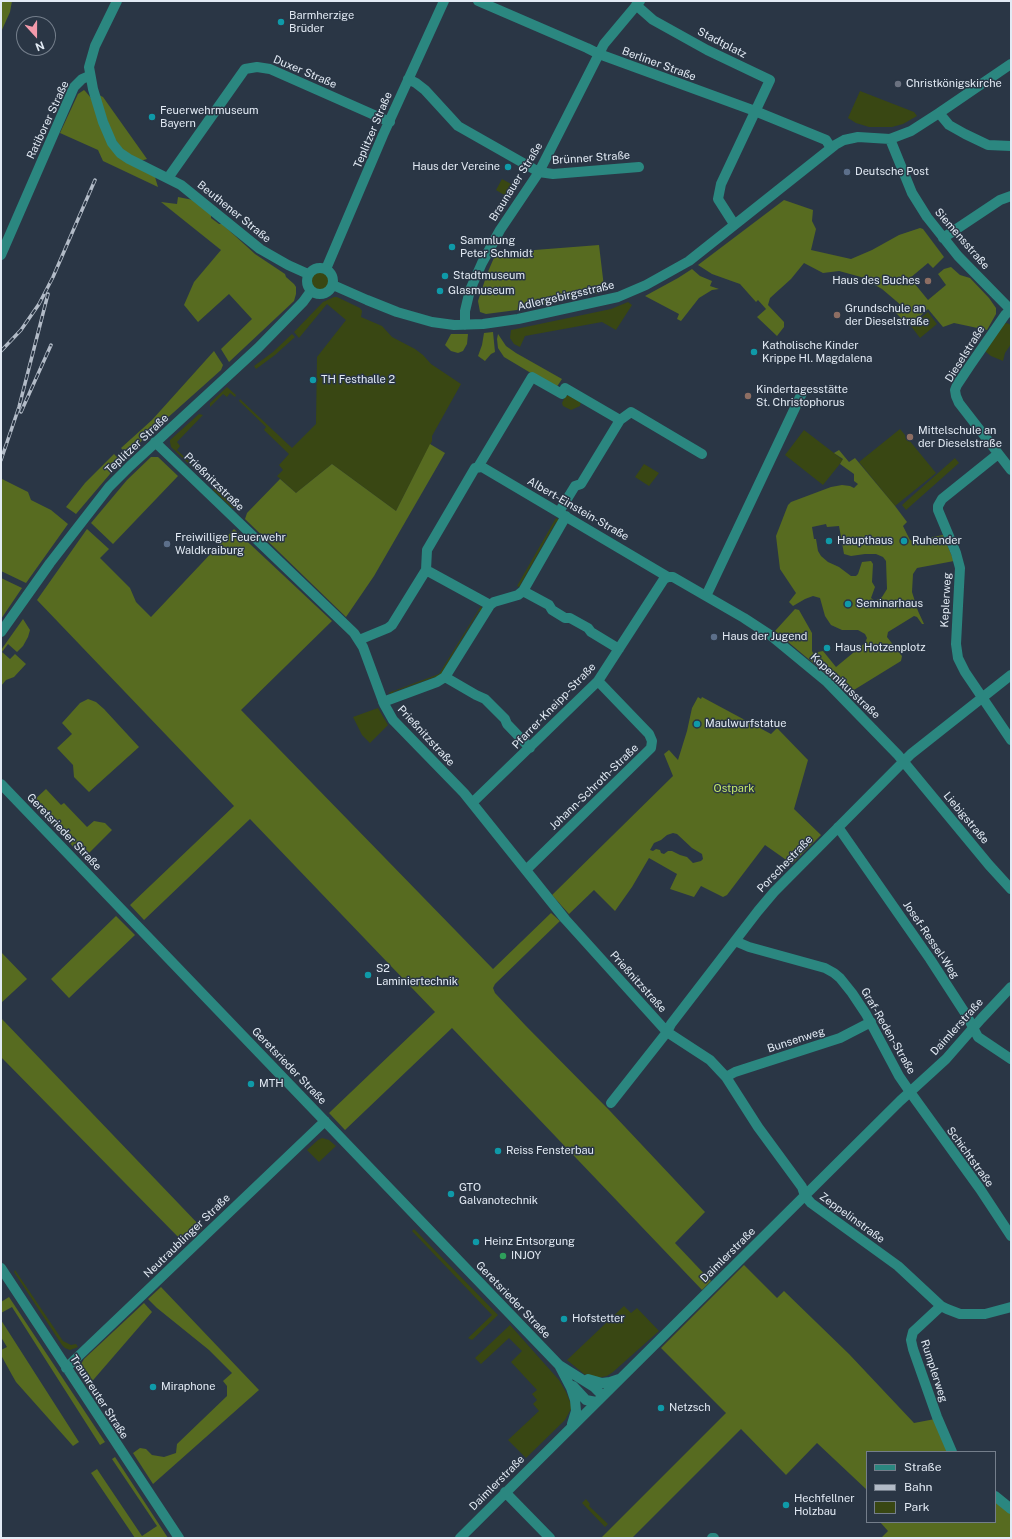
<!DOCTYPE html>
<html>
<head>
<meta charset="utf-8">
<style>
	body { margin:0 }
	#map { position:relative; width:1012px; height:1539px; overflow:hidden; background:#2a3645; font-family:"Public Sans",sans-serif }
	canvas { display:block }
	.frame { position:absolute; inset:0; border:2px solid #e2eaf4; pointer-events:none }
	.legend { position:absolute; left:866px; top:1451px; width:130px; height:72px; box-sizing:border-box; background:#2a3645; border:1px solid #747e8b; margin:0; padding:5px 7px; list-style:none; font-size:12px; color:#e2eaf4 }
	.legend li { display:flex; align-items:center; gap:8px; height:20px }
	.legend b { width:20px; border:1px solid #747e8b }
	.north { position:absolute; left:16px; top:16px; width:40px; height:40px; box-sizing:border-box; background:#2a3645; border:1px solid #747e8b; border-radius:50%; rotate:159deg; font-size:11px; font-weight:700; line-height:16px; text-align:center; color:#e2eaf4 }
	.north::after { content:''; display:block; margin:auto; width:14px; height:18px; background:#f39aab; clip-path:polygon(50% 0,100% 100%,50% 72%,0 100%) }
</style>
</head>
<body>
<div id="map">
<canvas width="1012" height="1539"></canvas>
<div class="frame"></div>
<ul class="legend">
<li><b style="height:5px;background:#2b8780"></b>Straße</li>
<li><b style="height:5px;background:#b2bbc7"></b>Bahn</li>
<li><b style="height:11px;background:#394713"></b>Park</li>
</ul>
<div class="north">N</div>
</div>
<script>
const c = document.querySelector('canvas').getContext('2d');
c.lineJoin = 'round';
function fillPath(path, color) {
  c.fillStyle = color;
  c.fill(path, 'evenodd');
}
function poly(rows) {
  const path = new Path2D();
  for (const r of rows) {
    if (r.length === 3) {
      path.moveTo(r[0] + r[2], r[1]);
      path.arc(r[0], r[1], r[2], 0, 2 * Math.PI);
      continue;
    }
    path.moveTo(r[0], r[1]);
    for (let i = 2; i < r.length; i += 2) path.lineTo(r[i], r[i + 1]);
  }
  return path;
}
function strokePath(path, color, width, dash) {
  c.strokeStyle = color;
  c.lineWidth = width;
  c.lineCap = dash ? 'butt' : 'round';
  c.setLineDash(dash || []);
  c.stroke(path);
}
function drawText(font, color, halo, rows, align = 'center') {
  c.font = font + ' "Public Sans",sans-serif';
  c.lineWidth = 3;
  c.setLineDash([]);
  c.textBaseline = 'middle';
  c.strokeStyle = halo;
  c.fillStyle = color;
  for (const [text, x, y, turn = 0] of rows) {
    c.save();
    c.translate(x, y);
    c.rotate((+turn || 0) * Math.PI / 180);
    c.textAlign = isNaN(turn) ? turn : align;
    if (halo) c.strokeText(text, 0, 0);
    c.fillText(text, 0, 0);
    c.restore();
  }
}
const green = poly([
	[860,91,914,112,917,116,903,124,892,127,869,127,856,123,848,118],
	[502,179,513,185,506,196,496,190],
	[320,281,9],
	[334,297,337,297,360,308,362,311,361,317,382,326,392,337,415,349,423,355,431,364,461,384,432,436,432,441,396,511,332,464,296,493,277,476,283,470,279,465,289,454,264,430,266,427,239,401,240,399,292,448,316,424,317,357,346,320,327,304,299,338,294,332,323,302],
	[628,302,632,305,616,330,602,322,525,336,520,347,514,344,510,338,511,330,611,309],
	[928,312,937,324,920,338,911,326],
	[1007,323,1011,325,1011,344,1005,353,1003,361,991,356,986,352,985,350,1003,324],
	[292,334,295,337,275,355,256,369,254,366,273,352],
	[227,387,236,395,235,397,230,393,227,397,223,394,210,407,210,403],
	[566,395,569,396,581,402,580,406,571,410,563,406,562,403],
	[199,414,203,415,177,442,180,446,177,450,196,468,194,469,171,447,170,442,170,440],
	[900,429,936,473,895,506,859,462],
	[804,430,843,460,823,485,785,455],
	[955,458,959,463,906,510,902,505],
	[644,464,659,473,649,486,635,477],
	[218,484,240,505,241,506,239,508,232,508,213,490],
	[556,518,558,519,558,523,556,522,519,587,517,586],
	[481,606,482,610,481,612,479,611,442,672,442,675,436,679,435,677,393,692,394,694,388,693,439,674],
	[378,708,388,725,370,743,362,735,353,717],
	[322,1138,329,1140,336,1146,319,1162,307,1150,318,1140],
	[414,1229,498,1315,472,1340,468,1338,492,1315,412,1231],
	[15,1270,63,1341,71,1345,76,1344,78,1347,70,1350,65,1348,62,1345,14,1272],
	[624,1306,631,1313,637,1308,659,1331,613,1372,607,1376,597,1378,584,1374,567,1360],
	[510,1325,559,1380,566,1392,571,1404,571,1409,565,1420,526,1458,508,1440,539,1411,533,1404,537,1400,532,1394,537,1390,511,1362,522,1351,509,1338,481,1364,475,1358],
	[586,1499,590,1504,589,1506,608,1524,605,1527,582,1503]
]);
const forest = poly([
	[1,1,12,1,10,12,1,32],
	[84,90,86,92,91,98,106,138,155,177,158,187,103,161,98,150,60,133,78,94],
	[99,95,103,97,147,159,140,161,123,150,112,135],
	[178,197,193,200,211,215,211,218,219,224,222,224,255,254,285,274,286,277,294,284,296,287,296,294,294,301,229,362,221,349,252,319,229,294,198,322,184,305,194,282,221,250,161,202,177,204],
	[784,200,813,210,812,221,816,229,811,250,851,259,872,250,899,235,920,228,923,229,944,257,933,268,928,263,910,278,928,300,946,285,938,274,944,269,951,267,960,275,970,278,989,298,996,308,996,314,987,330,954,323,943,327,928,309,909,326,896,313,902,306,882,289,861,277,839,271,823,273,804,263,791,279,770,298,768,305,784,322,784,327,777,336,757,317,766,309,758,300,756,302,740,284,712,274,698,265],
	[599,245,604,287,603,292,517,310,486,314,480,312,478,301,487,274,496,253],
	[692,269,700,276,712,281,710,286,719,289,712,290,699,298,681,321,677,319,679,314,645,296,678,278],
	[493,332,495,352,491,354,485,361,478,356,482,345,484,333],
	[451,334,468,334,467,344,463,351,458,353,451,351,445,345],
	[498,334,506,346,516,353,562,379,556,388,504,357,498,348,497,339],
	[214,351,223,365,221,370,127,454,121,448,152,420],
	[430,444,445,453,374,576,346,617,245,519,247,513,280,479,296,493,332,464,396,511],
	[839,450,849,462,855,458,895,506,907,522,903,526,910,540,913,541,943,535,954,561,917,568,913,574,912,592,918,611,924,624,922,624,917,617,914,616,888,632,887,637,902,656,901,661,849,693,775,631,795,609,799,610,812,633,812,651,813,653,823,651,836,667,865,643,867,638,865,634,858,630,842,630,831,625,825,616,820,598,813,596,805,599,793,606,789,602,796,593,780,569,776,536,788,505,791,502,831,487,842,485,850,486,854,488,858,484,854,481,854,474,840,464,843,459,834,453],
	[826,524,827,527,839,526,844,554,851,556,865,554,876,554,883,557,886,561,887,589,882,597,875,601,871,598,875,587,872,582,873,564,871,561,862,562,858,574,856,576,851,576,839,567,828,562,821,556,818,551,816,539,814,539,812,527],
	[114,454,121,461,76,514,66,507,85,483],
	[151,457,158,457,178,476,113,544,91,523,127,480],
	[2,479,28,492,31,500,51,510,68,524,26,583,1,571],
	[87,529,109,549,100,558,130,588,136,602,151,617,234,529,332,621,241,710,493,969,551,913,560,921,495,984,493,988,495,993,526,1026,610,1111,705,1212,675,1243,711,1281,702,1290,452,1028,345,1130,329,1113,435,1012,250,819,144,920,130,905,234,806,37,600],
	[1,578,22,588,1,619],
	[23,619,30,630,28,637,23,646,17,652,8,644,2,652,10,659,15,654,26,664,14,677,6,680,1,686,1,650],
	[698,697,701,699,702,697,771,734,777,728,808,760,794,809,821,835,792,864,765,845,727,895,723,897,701,886,694,897,670,889,677,874,649,858,632,887,615,911,594,890,569,914,552,895,673,776,664,754,669,750,678,760,687,731,692,708],
	[673,833,677,834,692,848,702,854,703,859,701,861,693,863,687,857,680,855,672,851,668,851,664,854,661,853,660,850,656,849,653,851,650,850,654,843,661,840,667,835],
	[88,699,96,702,104,709,139,747,89,792,74,777,73,765,57,748,72,734,62,723,80,703],
	[46,789,61,805,64,803,87,827,94,821,105,823,112,830,84,858,31,803],
	[116,916,135,935,69,998,51,979],
	[1,952,27,979,1,1003],
	[1,1018,202,1228,185,1244,1,1057],
	[744,1265,777,1298,784,1291,849,1354,914,1423,935,1419,949,1452,867,1452,867,1490,817,1443,786,1475,741,1429,632,1538,601,1538,726,1413,661,1348],
	[161,1287,259,1390,153,1484,133,1453,140,1448,146,1449,152,1455,164,1457,176,1453,177,1444,227,1396,227,1386,223,1381,232,1373,209,1350,157,1308,148,1299],
	[9,1297,105,1442,100,1445,12,1307,1,1313,1,1302],
	[144,1303,152,1312,88,1386,82,1377,80,1372,80,1366,84,1359],
	[1,1320,79,1442,73,1446,16,1382,12,1375,1,1355,1,1350,7,1347,1,1337],
	[115,1457,168,1538,135,1538,91,1473,97,1469,142,1536,157,1526,112,1459],
	[995,1500,1011,1513,1011,1538,881,1538,888,1531,880,1522,995,1522]
]);
const minor = poly([
	[117,1,95,46,89,67,93,89,103,122,112,143,120,153,129,159,181,185,260,249,288,265,308,274],
	[478,1,587,48,599,54,755,111,826,140,831,148],
	[636,5,653,20,707,50,770,80,721,184,718,199,734,224],
	[408,79,416,83,425,90,458,126,539,172,553,174,639,167],
	[939,113,949,125,965,134,988,145,1011,146],
	[890,139,912,193,927,217,958,256,1011,310],
	[168,178,245,69,257,67,270,69,390,122],
	[943,238,1000,200,1011,196],
	[1,255,74,87,82,79,89,76],
	[320,281,13],
	[326,269,383,135,444,1],
	[333,285,367,300,397,312,432,322,454,325,483,324,518,319,618,297,646,285,689,261,835,145,844,140,858,137,890,139,911,131,939,113,1011,64],
	[1011,309,1005,315,971,364,957,385,955,390,956,396,959,403,1011,470],
	[465,325,465,311,470,290,482,263,500,230,539,172,604,44,640,1],
	[155,442,354,633,363,647,384,704,393,720,464,793,565,919,667,1032,710,1060,726,1077,758,1127,802,1187,805,1196,811,1203,898,1266,941,1306,947,1309,960,1314,985,1314,1011,1307],
	[998,454,942,499,938,506,938,510,956,553,960,568,956,644,958,658,965,672,1011,740],
	[478,467,532,377,562,394,565,388,620,420],
	[559,512,575,486,581,484,620,420,631,412,702,454],
	[426,570,490,605],
	[523,591,549,605,552,610,565,618,570,618,588,628,591,632,619,649],
	[706,596,802,393],
	[1,632,50,563,109,487,130,466,258,348,303,302,311,291],
	[359,640,388,628,392,625,426,570,427,550,475,468,482,467,668,577,673,577,744,618,770,635,827,682,898,755,989,865,1011,889],
	[445,677,476,695,485,699,505,719,507,724,530,748],
	[383,702,437,682,445,677,490,605,494,602,518,595,523,591,566,516],
	[1,784,559,1365,594,1387,603,1396],
	[472,803,598,681,664,579,668,577],
	[838,827,930,959,967,1016,978,1037,1011,1059],
	[526,870,651,748,652,741,649,734,598,681],
	[735,941,749,947,825,968,834,973,840,978,852,993,866,1014,899,1076,910,1092,980,1189,1011,1236],
	[726,1077,735,1072,840,1038,871,1022],
	[611,1103,667,1032,671,1024,758,911,774,892,911,754,1011,675],
	[1,1268,179,1538],
	[941,1306,913,1332,911,1340,913,1349,937,1417,952,1452],
	[559,1365,571,1388,575,1400,576,1411,572,1424],
	[66,1368,325,1121],
	[588,1379,602,1383,610,1382,619,1379],
	[573,1386,586,1400,596,1402],
	[505,1492,550,1538],
	[995,1496,1011,1509],
	[460,1538,900,1101,946,1059,981,1019,1011,987],
	[712,1538,714,1538]
]);
const rail = poly([
	[1,351,21,330,39,304,53,277,95,180],
	[21,412,51,345],
	[1,460,19,407,48,294]
]);
const markers = [
	[281,22,4,"#0f9aa8"],
	[898,84,4,"#6b7280"],
	[152,117,4,"#0f9aa8"],
	[508,167,4,"#0f9aa8"],
	[847,172,4,"#5c6f8a"],
	[452,247,4,"#0f9aa8"],
	[445,276,4,"#0f9aa8"],
	[928,281,4,"#8d6e63"],
	[440,291,4,"#0f9aa8"],
	[837,315,4,"#8d6e63"],
	[754,352,4,"#0f9aa8"],
	[313,380,4,"#0f9aa8"],
	[748,396,4,"#8d6e63"],
	[910,437,4,"#8d6e63"],
	[829,541,4,"#0f9aa8"],
	[904,541,4,"#0f9aa8"],
	[167,544,4,"#5c6f8a"],
	[848,604,4,"#0f9aa8"],
	[714,637,4,"#5c6f8a"],
	[827,648,4,"#0f9aa8"],
	[697,724,4,"#0f9aa8"],
	[368,975,4,"#0f9aa8"],
	[251,1084,4,"#0f9aa8"],
	[498,1151,4,"#0f9aa8"],
	[451,1194,4,"#0f9aa8"],
	[476,1242,4,"#0f9aa8"],
	[503,1256,4,"#2e9e5b"],
	[564,1319,4,"#0f9aa8"],
	[153,1387,4,"#0f9aa8"],
	[661,1408,4,"#0f9aa8"],
	[786,1505,4,"#0f9aa8"]
];
const poiNames = [
	["Barmherzige",289,16],
	["Brüder",289,29],
	["Christkönigskirche",906,84],
	["Feuerwehrmuseum",160,111],
	["Bayern",160,124],
	["Haus der Vereine",500,167,"right"],
	["Deutsche Post",855,172],
	["Sammlung",460,241],
	["Peter Schmidt",460,254],
	["Stadtmuseum",453,276],
	["Haus des Buches",920,281,"right"],
	["Glasmuseum",448,291],
	["Grundschule an",845,309],
	["der Dieselstraße",845,322],
	["Katholische Kinder",762,346],
	["Krippe Hl. Magdalena",762,359],
	["TH Festhalle 2",321,380],
	["Kindertagesstätte",756,390],
	["St. Christophorus",756,403],
	["Mittelschule an",918,431],
	["der Dieselstraße",918,444],
	["Freiwillige Feuerwehr",175,538],
	["Waldkraiburg",175,551],
	["Haupthaus",837,541],
	["Ruhender",912,541],
	["Seminarhaus",856,604],
	["Haus der Jugend",722,637],
	["Haus Hotzenplotz",835,648],
	["Maulwurfstatue",705,724],
	["S2",376,969],
	["Laminiertechnik",376,982],
	["MTH",259,1084],
	["Reiss Fensterbau",506,1151],
	["GTO",459,1188],
	["Galvanotechnik",459,1201],
	["Heinz Entsorgung",484,1242],
	["INJOY",511,1256],
	["Hofstetter",572,1319],
	["Miraphone",161,1387],
	["Netzsch",669,1408],
	["Hechfellner",794,1499],
	["Holzbau",794,1512]
];
const streetNames = [
	["Stadtplatz",722,43,27],
	["Berliner Straße",659,64,20],
	["Duxer Straße",305,72,23],
	["Ratiborer Straße",48,120,-65],
	["Teplitzer Straße",373,130,-67],
	["Brünner Straße",591,158,-4],
	["Braunauer Straße",516,182,-58],
	["Beuthener Straße",234,212,39],
	["Siemensstraße",962,239,49],
	["Adlergebirgsstraße",566,296,-13],
	["Dieselstraße",965,354,-58],
	["Teplitzer Straße",137,444,-43],
	["Prießnitzstraße",214,482,44],
	["Albert-Einstein-Straße",578,509,30],
	["Keplerweg",946,600,-87],
	["Kopernikusstraße",845,686,43],
	["Pfarrer-Kneipp-Straße",554,706,-46],
	["Prießnitzstraße",426,736,47],
	["Johann-Schroth-Straße",594,787,-44],
	["Liebigstraße",966,818,50],
	["Geretsrieder Straße",64,832,46],
	["Porschestraße",785,864,-46],
	["Josef-Ressel-Weg",931,940,56],
	["Prießnitzstraße",638,982,48],
	["Daimlerstraße",957,1027,-48],
	["Graf-Reden-Straße",888,1031,60],
	["Bunsenweg",796,1040,-18],
	["Geretsrieder Straße",289,1066,46],
	["Schichtstraße",970,1157,54],
	["Zeppelinstraße",852,1218,36],
	["Neutraublinger Straße",187,1236,-44],
	["Daimlerstraße",728,1255,-45],
	["Geretsrieder Straße",513,1300,46],
	["Rumplerweg",934,1371,72],
	["Traunreuter Straße",99,1397,57],
	["Daimlerstraße",497,1483,-45]
];
const parkNames = [
	["Ostpark",734,789]
];
fillPath(green, '#394713');
fillPath(forest, '#576b20');
strokePath(minor, '#2b8780', 10);
strokePath(rail, '#b2bbc7', 3.5);
strokePath(rail, '#2a3645', 2, [6]);
for (const [x, y, r, color] of markers) {
  const dot = new Path2D();
  dot.arc(x, y, r, 0, 2 * Math.PI);
  c.fillStyle = color;
  c.fill(dot);
  strokePath(dot, '#2a3645', 1.5);
}
drawText('11px', '#e2eaf4', '#2a3645', poiNames, 'left');
drawText('11px', '#e2eaf4', '#2a3645', streetNames);
drawText('11px', '#c5e96b', '#2a3645', parkNames);
</script>
</body>
</html>
